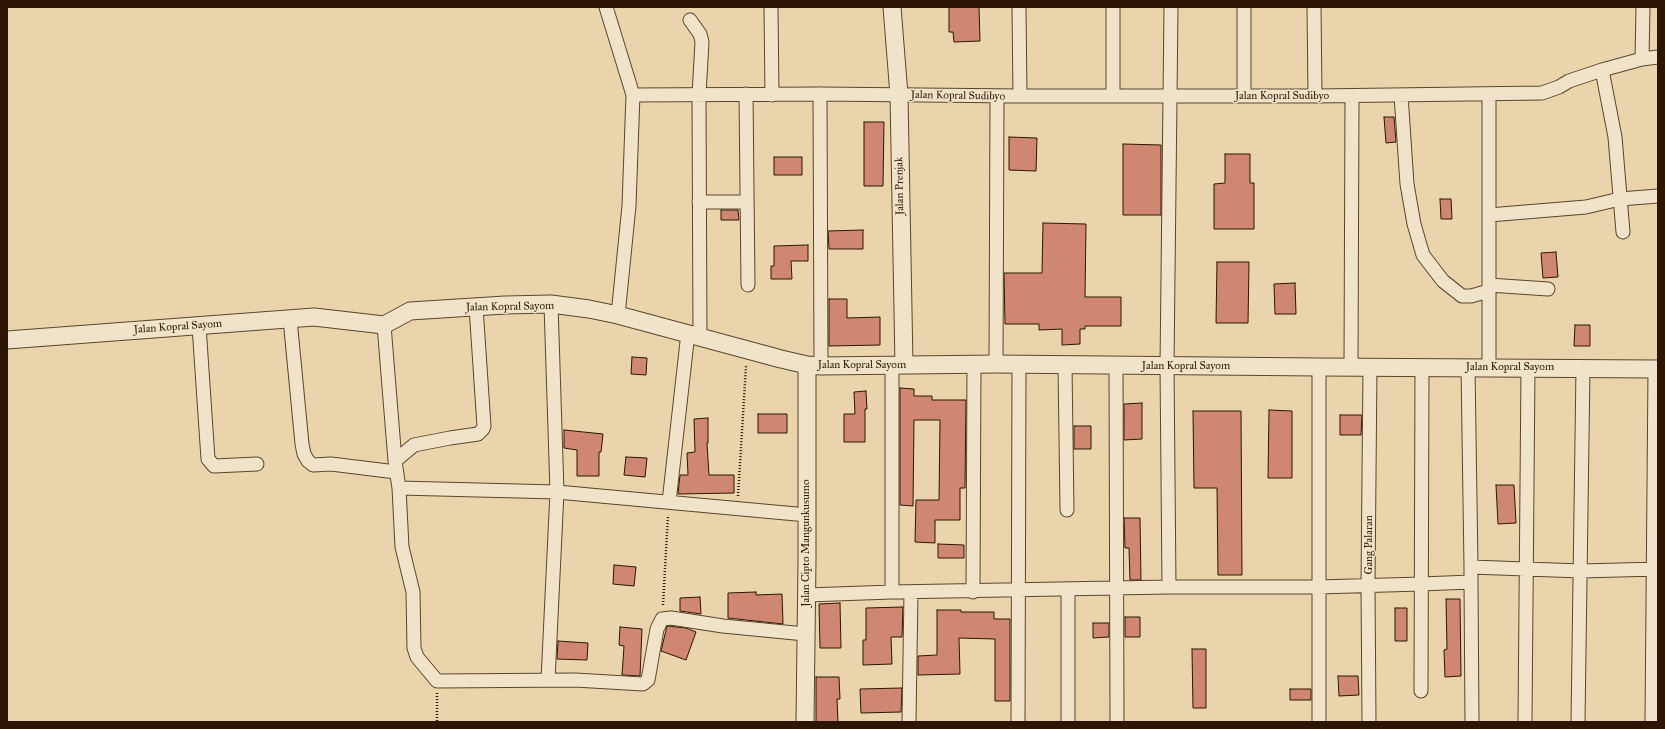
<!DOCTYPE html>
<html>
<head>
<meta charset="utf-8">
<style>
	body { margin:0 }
	#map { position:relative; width:1665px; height:729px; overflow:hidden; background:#e9d4ac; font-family:"IM FELL Great Primer",serif }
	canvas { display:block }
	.frame { position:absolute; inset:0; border:8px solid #2c1602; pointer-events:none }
</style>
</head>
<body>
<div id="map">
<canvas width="1665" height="729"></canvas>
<div class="frame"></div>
</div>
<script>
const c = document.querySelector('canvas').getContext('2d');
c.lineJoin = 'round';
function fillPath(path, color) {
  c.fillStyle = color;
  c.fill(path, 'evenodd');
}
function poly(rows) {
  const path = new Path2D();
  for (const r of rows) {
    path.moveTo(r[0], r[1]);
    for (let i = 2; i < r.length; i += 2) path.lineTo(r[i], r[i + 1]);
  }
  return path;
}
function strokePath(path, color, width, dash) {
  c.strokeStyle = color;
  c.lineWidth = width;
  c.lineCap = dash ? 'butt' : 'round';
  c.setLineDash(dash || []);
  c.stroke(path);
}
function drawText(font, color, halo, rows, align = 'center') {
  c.font = font + ' "IM FELL Great Primer",serif';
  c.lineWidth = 3;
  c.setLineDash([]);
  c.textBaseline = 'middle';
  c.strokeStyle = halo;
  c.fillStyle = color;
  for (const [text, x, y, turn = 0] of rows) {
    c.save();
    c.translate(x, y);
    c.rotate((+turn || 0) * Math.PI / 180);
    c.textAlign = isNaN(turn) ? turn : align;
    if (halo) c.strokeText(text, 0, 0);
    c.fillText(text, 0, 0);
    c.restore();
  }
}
const building = poly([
	[949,7,979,7,980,41,954,42,953,32,949,32,949,7],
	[1384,117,1394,117,1396,142,1386,143,1384,117],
	[864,122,884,122,883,186,864,186,864,122],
	[1009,137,1037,138,1036,171,1009,170,1009,137],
	[1123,144,1161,145,1161,215,1123,215,1123,144],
	[1225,154,1250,154,1250,183,1254,183,1254,229,1214,229,1214,184,1225,183,1225,154],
	[774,157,802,157,802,175,774,175,774,157],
	[1440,199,1451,199,1452,219,1441,219,1440,199],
	[721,210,738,210,739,220,721,220,721,210],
	[1043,223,1086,224,1085,297,1121,297,1121,326,1085,326,1085,329,1080,329,1080,344,1062,345,1062,329,1039,330,1039,324,1005,324,1004,273,1042,273,1043,223],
	[863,230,863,249,829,249,828,231,863,230],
	[808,245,808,261,791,261,792,279,771,279,771,266,774,266,774,246,808,245],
	[1556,252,1558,277,1543,278,1541,253,1556,252],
	[1217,262,1249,262,1248,323,1216,323,1217,262],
	[1295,283,1296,314,1275,314,1274,284,1295,283],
	[829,299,847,299,847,318,880,317,880,345,829,346,829,299],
	[1575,325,1590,325,1590,346,1574,346,1575,325],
	[632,357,647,358,646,375,631,374,632,357],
	[900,388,914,389,914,396,932,396,932,400,966,400,965,488,960,488,960,520,935,520,935,543,915,542,916,500,939,500,940,420,914,420,913,506,900,505,900,388],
	[866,391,867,409,865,409,865,442,844,442,844,414,855,414,854,392,866,391],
	[1142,403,1142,439,1124,440,1124,404,1142,403],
	[1269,410,1292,411,1292,478,1268,478,1269,410],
	[1193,411,1241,411,1242,575,1218,575,1217,488,1194,488,1193,411],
	[758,414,787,414,787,433,758,433,758,414],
	[1340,415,1362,415,1361,435,1340,435,1340,415],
	[708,418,708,443,707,443,709,475,734,475,734,493,678,494,680,475,688,475,687,453,695,452,694,419,708,418],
	[1074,426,1091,426,1091,449,1074,449,1074,426],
	[564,430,603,434,601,452,599,452,599,476,577,476,577,450,564,448,564,430],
	[626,457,647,458,645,477,624,475,626,457],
	[1496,485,1514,485,1516,523,1498,524,1496,485],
	[1124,518,1140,518,1141,580,1130,580,1129,548,1125,548,1124,518],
	[938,544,964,545,964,558,938,558,938,544],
	[614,565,636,567,634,586,613,584,614,565],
	[756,592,756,595,782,594,783,624,728,618,728,593,756,592],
	[700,597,701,614,680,611,680,598,700,597],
	[1446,599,1460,599,1461,676,1445,677,1444,650,1447,649,1446,599],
	[840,603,841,648,820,648,819,604,840,603],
	[903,607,902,637,891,637,892,664,863,665,863,640,866,640,866,608,903,607],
	[1395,608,1407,608,1407,641,1395,641,1395,608],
	[937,610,961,610,961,612,994,612,994,619,1010,619,1010,701,995,701,995,639,959,638,960,674,918,675,918,656,937,655,937,610],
	[1125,617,1140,617,1140,637,1125,637,1125,617],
	[1093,623,1109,623,1109,637,1093,638,1093,623],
	[667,626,686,628,696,632,686,660,661,651,667,626],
	[620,627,642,629,640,676,622,675,624,646,619,645,620,627],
	[558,641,588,643,587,660,557,659,558,641],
	[1192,649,1206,649,1206,708,1193,708,1192,649],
	[1338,676,1358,676,1359,695,1339,696,1338,676],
	[816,677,839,677,840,699,837,699,838,722,816,722,816,677],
	[902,688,901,712,861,713,860,689,902,688],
	[1290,689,1311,689,1311,700,1290,700,1290,689]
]);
const path = poly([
	[738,496,746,366],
	[663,605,668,515],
	[437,693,437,722]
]);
const minor = poly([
	[606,7,633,95],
	[771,7,772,95],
	[1019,7,1020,96],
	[1314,7,1315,96],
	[690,20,700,34,702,42,699,95,700,336],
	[1642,59,1643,7],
	[1602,70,1615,137,1623,232],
	[746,94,748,285],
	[820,94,821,366],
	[1489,94,1489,367],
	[1401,95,1407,184,1414,224,1423,255,1443,281,1462,296,1471,296,1489,291],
	[1113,96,1113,7],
	[1244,96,1244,7],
	[699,202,747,202],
	[1489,215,1586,207,1620,199,1658,196],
	[1489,285,1548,289],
	[618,315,629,206,633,95,820,94,1020,96,1315,96,1542,93,1559,87,1569,81,1602,70,1642,59,1658,57],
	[290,319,302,444,304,454,308,461,313,465,331,464,396,472],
	[384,325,395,461,399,488,402,547,413,592,414,648,417,657,437,681,575,680,643,684,648,680,657,629,662,619,671,618,723,626,805,634],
	[199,326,208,459,214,466,257,464],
	[996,364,997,96],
	[1065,365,1067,510],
	[1116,365,1117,722],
	[1319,367,1319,722],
	[1351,367,1352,96],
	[1468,367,1471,567],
	[395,461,414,445,450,438,478,434,483,429,484,426,476,307],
	[399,488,557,492,807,515],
	[669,502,688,333],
	[1471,582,1472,722],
	[1169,587,1167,366,1171,7],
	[892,592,892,366],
	[973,592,974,364],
	[807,595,892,592,1169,587,1318,587,1421,584,1471,582,1471,567,1581,571,1658,569],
	[548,680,557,492,551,304],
	[1421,691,1422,367],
	[909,722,911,592],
	[1018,722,1019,365],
	[1068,722,1068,589],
	[1369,722,1368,585,1370,367],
	[1525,722,1528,367],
	[1578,722,1583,368],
	[1652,722,1655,369]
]);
const tertiary = poly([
	[892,7,899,95,904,365],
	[7,340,314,317,384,325,410,311,505,305,551,304,589,309,618,315,781,359,807,365,821,366,996,364,1319,367,1658,369],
	[805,722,807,560,807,365]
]);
const streetNames = [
	["Jalan Kopral Sudibyo",958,96,1],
	["Jalan Kopral Sudibyo",1282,96],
	["Jalan Prenjak",900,186,-91],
	["Jalan Kopral Sayom",510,307,-1],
	["Jalan Kopral Sayom",178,327,-4],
	["Jalan Kopral Sayom",862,365],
	["Jalan Kopral Sayom",1186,366],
	["Jalan Kopral Sayom",1510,367],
	["Jalan Cipto Mangunkusumo",806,543,-90],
	["Gang Palaran",1369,545,-90]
];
fillPath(building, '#cf8771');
strokePath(building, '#2c1602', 1);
strokePath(minor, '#5b462c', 15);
strokePath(tertiary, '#5b462c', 19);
strokePath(path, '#2c1602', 2.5, [1, 2]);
strokePath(minor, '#f1e3c9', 13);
strokePath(tertiary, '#f1e3c9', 17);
drawText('11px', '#2c1602', '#f1e3c9', streetNames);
</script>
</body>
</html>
